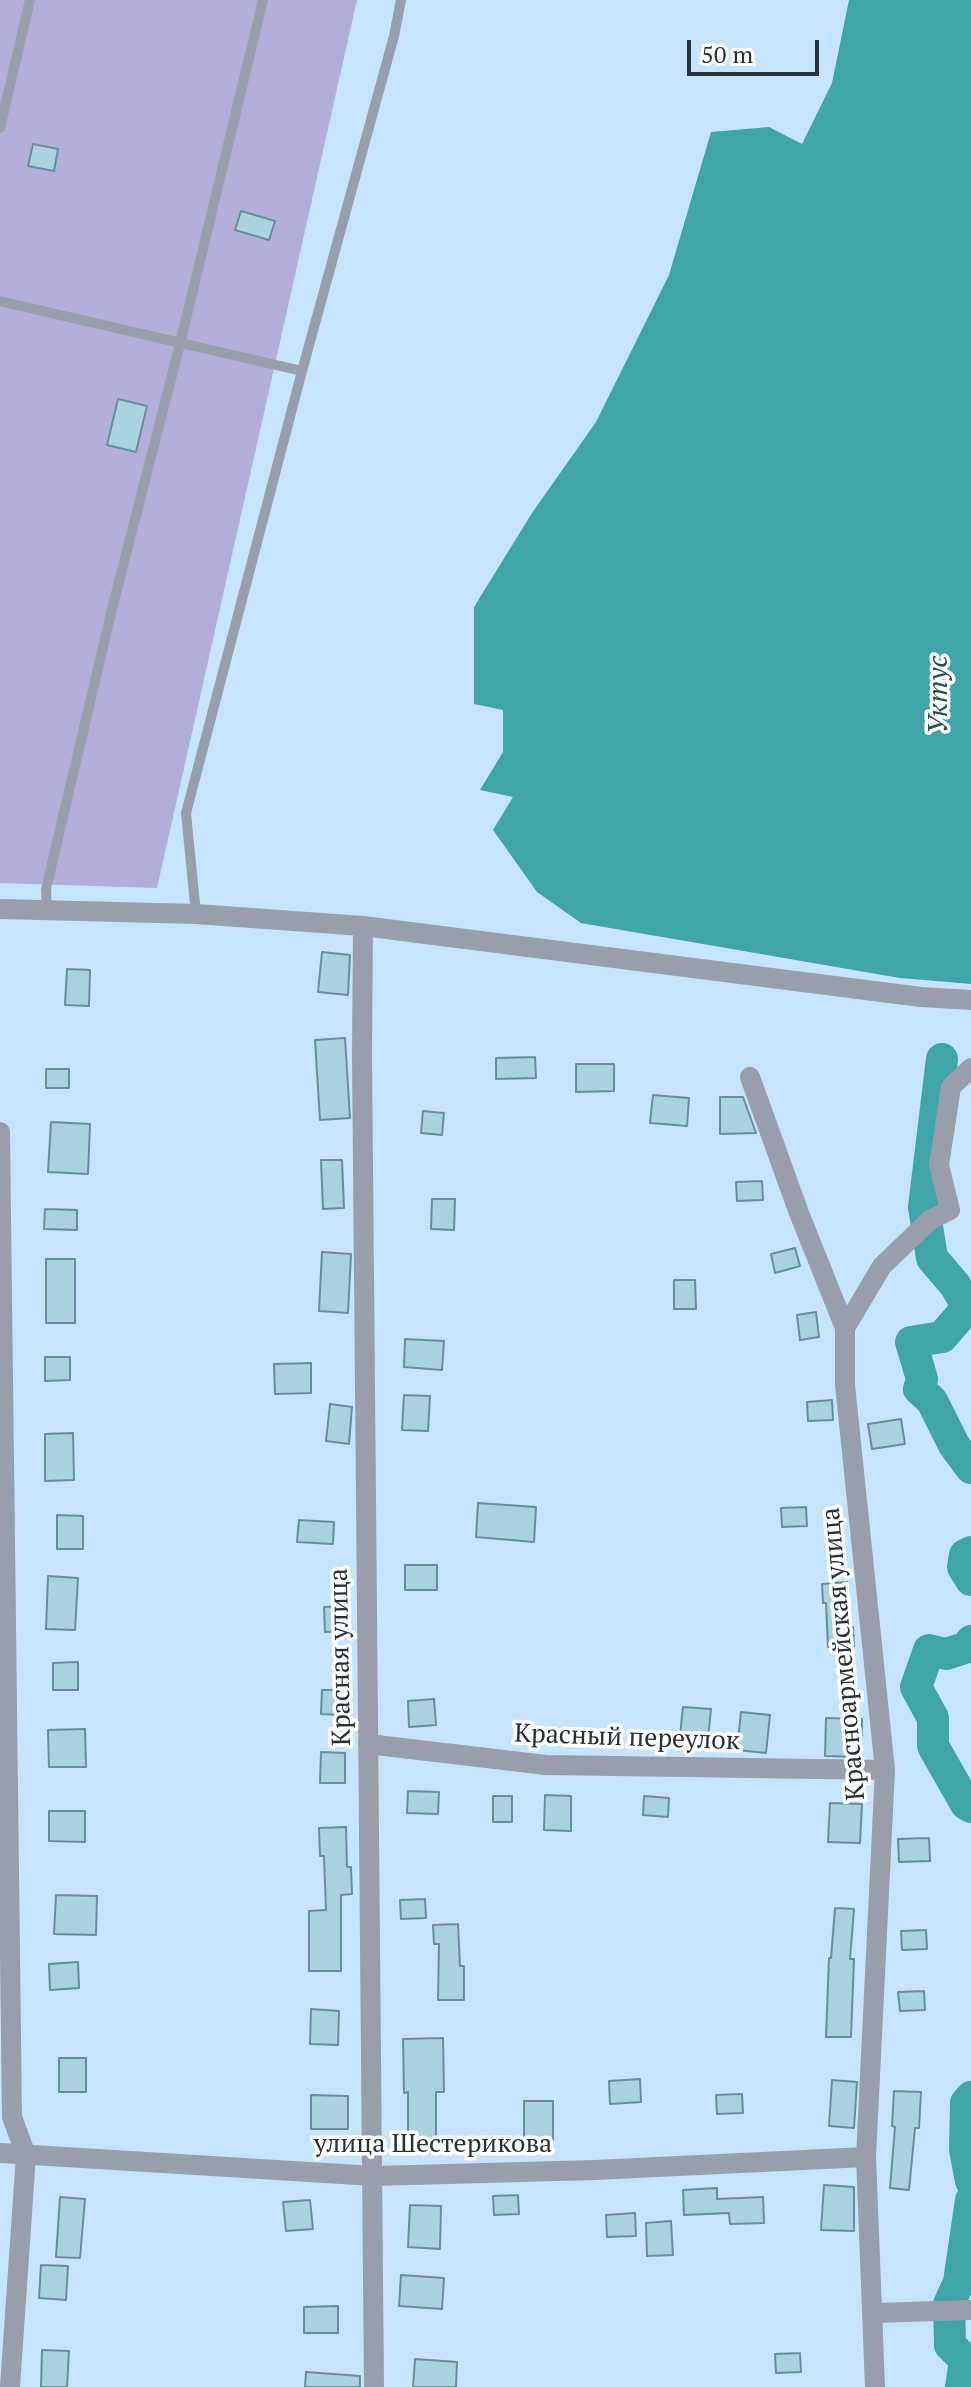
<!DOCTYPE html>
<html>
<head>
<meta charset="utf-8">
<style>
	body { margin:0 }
	#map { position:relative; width:971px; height:2387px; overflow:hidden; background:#c7e4fd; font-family:"PT Serif",serif }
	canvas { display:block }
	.scale { position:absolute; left:687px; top:40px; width:132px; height:36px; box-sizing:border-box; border:4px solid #26323b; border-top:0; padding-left:10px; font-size:24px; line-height:28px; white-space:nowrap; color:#26323b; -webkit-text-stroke:6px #fff; paint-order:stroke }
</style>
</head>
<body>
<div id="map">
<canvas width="971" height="2387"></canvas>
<div class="scale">50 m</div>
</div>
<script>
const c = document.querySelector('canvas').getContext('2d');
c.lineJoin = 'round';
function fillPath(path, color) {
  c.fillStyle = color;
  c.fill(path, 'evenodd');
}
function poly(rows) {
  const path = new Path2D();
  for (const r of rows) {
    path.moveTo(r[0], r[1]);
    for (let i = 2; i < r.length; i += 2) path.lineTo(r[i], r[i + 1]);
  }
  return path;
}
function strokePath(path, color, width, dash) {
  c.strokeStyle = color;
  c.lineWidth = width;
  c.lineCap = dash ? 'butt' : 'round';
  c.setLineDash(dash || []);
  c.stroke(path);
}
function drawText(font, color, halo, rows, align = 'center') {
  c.font = font + ' "PT Serif",serif';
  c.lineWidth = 7;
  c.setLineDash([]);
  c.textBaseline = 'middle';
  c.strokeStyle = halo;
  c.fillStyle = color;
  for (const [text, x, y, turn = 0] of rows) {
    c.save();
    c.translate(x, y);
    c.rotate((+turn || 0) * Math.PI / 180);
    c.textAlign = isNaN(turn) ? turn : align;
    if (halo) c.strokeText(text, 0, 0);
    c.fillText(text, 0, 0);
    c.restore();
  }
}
const green = poly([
	[0,0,357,0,157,888,0,883]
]);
const water = poly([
	[849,0,971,0,971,984,900,978,581,923,537,892,493,830,513,797,480,790,503,752,503,710,474,704,474,607,532,513,596,422,669,275,711,132,769,127,802,144,832,83]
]);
const river = poly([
	[942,1059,924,1207,932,1258,955,1285,968,1307,942,1337,911,1342,922,1379,919,1389,932,1401,954,1445,971,1468],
	[971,1552,965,1555,963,1567,971,1580],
	[971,1641,971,1646,946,1654,929,1650,916,1687,933,1718,933,1746,966,1804,971,1807],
	[971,2097,966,2103,965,2149,971,2181],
	[961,2387,965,2360,950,2345,949,2304,959,2282,971,2200]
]);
const building = poly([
	[33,144,58,149,54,171,28,166,33,144],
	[241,211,275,221,269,240,235,230,241,211],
	[118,399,147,406,136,452,107,445,118,399],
	[322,952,350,955,348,995,318,992,322,952],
	[67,969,90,970,89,1006,65,1005,67,969],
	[345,1038,350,1118,320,1120,315,1040,345,1038],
	[535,1057,536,1078,496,1079,496,1058,535,1057],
	[576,1064,614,1064,614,1091,576,1092,576,1064],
	[46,1069,69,1069,69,1088,46,1088,46,1069],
	[653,1095,689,1098,687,1126,650,1123,653,1095],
	[720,1097,743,1097,756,1133,720,1134,720,1097],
	[423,1111,444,1113,442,1135,421,1133,423,1111],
	[51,1122,90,1124,88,1174,48,1172,51,1122],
	[321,1160,342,1160,344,1208,323,1209,321,1160],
	[762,1181,763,1200,737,1201,736,1182,762,1181],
	[432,1199,455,1199,454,1230,431,1229,432,1199],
	[45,1209,77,1210,77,1230,44,1229,45,1209],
	[795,1248,800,1266,775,1273,771,1254,795,1248],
	[322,1252,351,1254,348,1313,319,1311,322,1252],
	[46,1259,75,1259,75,1323,46,1323,46,1259],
	[674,1280,695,1280,696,1309,674,1309,674,1280],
	[816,1312,819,1337,800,1340,797,1315,816,1312],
	[405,1339,444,1341,442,1370,404,1367,405,1339],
	[45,1357,70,1357,70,1380,45,1381,45,1357],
	[311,1363,311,1393,275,1394,274,1364,311,1363],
	[404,1395,430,1396,428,1431,402,1430,404,1395],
	[832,1400,833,1420,808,1421,807,1402,832,1400],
	[330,1404,352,1407,349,1444,326,1441,330,1404],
	[901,1419,905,1444,872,1449,868,1424,901,1419],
	[73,1433,74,1480,45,1481,45,1434,73,1433],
	[478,1503,536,1507,534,1542,476,1537,478,1503],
	[806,1507,807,1526,782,1527,781,1508,806,1507],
	[57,1515,83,1516,83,1549,57,1549,57,1515],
	[299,1520,334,1522,333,1544,297,1542,299,1520],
	[405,1565,437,1565,437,1590,405,1590,405,1565],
	[48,1576,78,1578,75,1630,46,1629,48,1576],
	[847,1582,849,1627,853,1627,854,1646,828,1647,826,1603,823,1603,822,1584,847,1582],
	[345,1606,347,1631,325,1632,324,1607,345,1606],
	[78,1662,78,1690,53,1690,53,1663,78,1662],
	[322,1690,341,1690,340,1715,321,1714,322,1690],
	[434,1699,436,1725,409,1727,408,1701,434,1699],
	[683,1707,711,1709,707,1748,679,1745,683,1707],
	[741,1712,770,1715,766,1753,737,1750,741,1712],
	[826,1718,862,1719,861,1757,825,1756,826,1718],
	[85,1729,86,1767,49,1767,48,1730,85,1729],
	[321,1752,345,1753,345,1783,320,1783,321,1752],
	[408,1791,439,1792,438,1814,407,1813,408,1791],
	[545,1795,571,1796,571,1831,544,1830,545,1795],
	[493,1796,512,1796,512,1822,493,1822,493,1796],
	[644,1796,669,1798,668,1817,643,1815,644,1796],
	[830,1803,862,1804,860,1843,828,1842,830,1803],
	[49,1811,85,1811,85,1842,49,1841,49,1811],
	[346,1827,347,1867,351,1867,352,1894,341,1895,341,1971,309,1971,309,1911,326,1910,324,1856,320,1856,319,1828,346,1827],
	[929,1838,930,1861,899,1862,898,1839,929,1838],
	[56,1895,97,1896,96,1935,54,1934,56,1895],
	[425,1899,426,1918,401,1919,400,1900,425,1899],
	[835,1908,854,1909,850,1959,854,1959,851,2037,826,2037,829,1958,831,1958,835,1908],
	[458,1924,460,1966,464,1966,464,2000,438,2000,439,1944,434,1944,433,1925,458,1924],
	[926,1930,927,1949,902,1950,901,1931,926,1930],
	[78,1962,79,1988,50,1990,49,1964,78,1962],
	[924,1991,925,2010,900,2011,898,1992,924,1991],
	[311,2009,339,2011,338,2045,310,2044,311,2009],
	[443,2038,444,2092,436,2092,436,2153,408,2153,408,2092,404,2093,403,2039,443,2038],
	[59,2058,86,2058,86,2092,59,2092,59,2058],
	[640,2079,641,2102,610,2104,609,2081,640,2079],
	[832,2080,857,2082,854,2128,829,2126,832,2080],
	[894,2091,921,2092,919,2128,915,2128,909,2190,890,2188,895,2127,892,2126,894,2091],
	[742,2094,743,2113,717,2114,716,2095,742,2094],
	[311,2095,348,2096,348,2129,311,2129,311,2095],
	[524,2101,553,2101,553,2140,524,2140,524,2101],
	[824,2185,854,2187,854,2231,821,2230,824,2185],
	[717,2188,717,2199,763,2197,764,2223,730,2224,729,2213,684,2215,683,2190,717,2188],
	[518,2195,519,2214,494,2215,493,2196,518,2195],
	[60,2197,85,2199,80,2258,56,2257,60,2197],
	[310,2200,313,2229,286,2231,283,2202,310,2200],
	[410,2205,441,2206,440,2249,408,2247,410,2205],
	[635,2213,636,2236,607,2237,606,2215,635,2213],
	[671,2221,673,2255,647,2256,646,2223,671,2221],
	[41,2265,68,2266,66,2300,39,2298,41,2265],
	[401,2275,444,2278,442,2309,399,2306,401,2275],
	[338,2306,338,2333,304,2333,304,2307,338,2306],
	[42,2350,69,2351,67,2387,41,2387,42,2350],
	[800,2353,801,2372,776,2373,775,2354,800,2353],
	[415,2359,457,2362,456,2387,413,2387,415,2359],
	[306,2372,360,2376,360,2387,305,2387,306,2372]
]);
const service = poly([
	[0,128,30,0],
	[0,301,302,371],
	[47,910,46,889,112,609,180,344,263,0],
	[196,914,186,813,302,371,394,36,401,0]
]);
const minor = poly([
	[0,909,196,914,363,926,921,997,971,1000],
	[363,926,362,1054,374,2387],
	[750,1077,799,1213,845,1328,845,1385,885,1770,866,2157,875,2387],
	[0,1132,12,2117,26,2155,10,2387],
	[845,1328,882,1266,930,1220,950,1210,939,1165,951,1087,971,1068],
	[368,1744,546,1765,885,1770],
	[0,2153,374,2176,595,2170,866,2157],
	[873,2313,971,2310]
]);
const streetNames = [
	["Красноармейская улица",844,1654,-95],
	["Красная улица",341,1657,-91],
	["Красный переулок",627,1738,2],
	["улица Шестерикова",433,2145]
];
const waterNames = [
	["Уктус",939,695,-90]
];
fillPath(green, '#b2aed9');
fillPath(water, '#3fa5a8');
strokePath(river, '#3fa5a8', 32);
fillPath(building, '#aad2df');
strokePath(building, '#688e9a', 2);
strokePath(service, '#989eab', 10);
strokePath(minor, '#989eab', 20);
drawText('26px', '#26323b', '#fff', streetNames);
drawText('italic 28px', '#245152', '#fff', waterNames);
</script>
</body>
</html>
